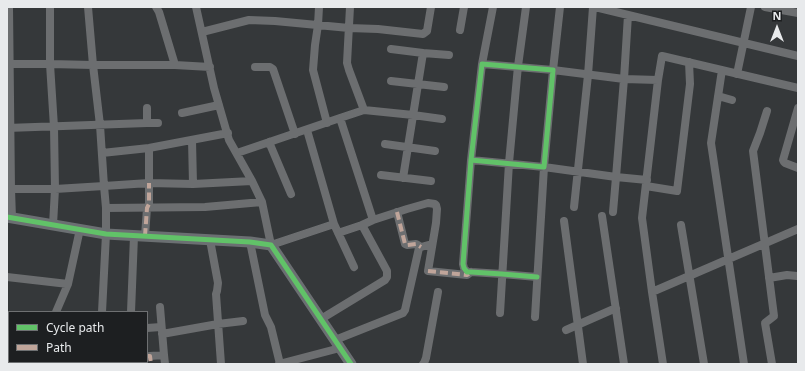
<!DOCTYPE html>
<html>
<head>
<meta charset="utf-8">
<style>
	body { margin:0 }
	#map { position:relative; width:805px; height:371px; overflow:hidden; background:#35383a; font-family:"Noto Sans",sans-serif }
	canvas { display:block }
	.frame { position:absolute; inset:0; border:8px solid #e8eaec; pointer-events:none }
	.legend { position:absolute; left:8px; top:311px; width:140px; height:52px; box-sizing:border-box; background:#1d1f21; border:1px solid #6e7072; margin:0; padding:5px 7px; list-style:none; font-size:12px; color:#e8eaec }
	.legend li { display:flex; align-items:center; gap:8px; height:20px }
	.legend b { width:20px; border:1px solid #6e7072 }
	.north { position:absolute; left:757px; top:8px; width:40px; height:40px; -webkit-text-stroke:3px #1d1f21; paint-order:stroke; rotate:0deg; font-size:11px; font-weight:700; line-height:16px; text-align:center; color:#e8eaec }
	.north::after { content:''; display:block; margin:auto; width:14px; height:18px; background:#e8eaec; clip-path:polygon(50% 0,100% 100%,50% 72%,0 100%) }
</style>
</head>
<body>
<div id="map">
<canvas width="805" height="371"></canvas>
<div class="frame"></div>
<ul class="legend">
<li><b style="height:5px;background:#61c268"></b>Cycle path</li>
<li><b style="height:5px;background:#c0a59a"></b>Path</li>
</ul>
<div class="north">N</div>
</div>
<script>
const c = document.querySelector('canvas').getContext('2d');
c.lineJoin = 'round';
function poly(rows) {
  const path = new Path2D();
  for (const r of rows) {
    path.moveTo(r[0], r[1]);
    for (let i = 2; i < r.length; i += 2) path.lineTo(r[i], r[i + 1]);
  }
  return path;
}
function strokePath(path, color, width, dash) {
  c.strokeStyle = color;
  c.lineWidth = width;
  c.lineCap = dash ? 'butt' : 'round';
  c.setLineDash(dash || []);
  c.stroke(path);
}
const street = poly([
	[9,7,11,189,12,218],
	[50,7,50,64,93,65,100,125,104,186,149,183,193,184,252,181],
	[88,7,93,65,175,65,210,67],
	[156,7,159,12,175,65],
	[196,7,214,88,229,140,252,181,262,202,271,245,334,224,354,267],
	[319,7,318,25,315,45,313,70,327,123],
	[350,7,347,63,349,70,364,110],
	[595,7,798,56],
	[765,7,798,13],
	[628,15,624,79,658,80,662,56,798,88],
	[460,30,464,7],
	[202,32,249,20,275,21,349,28,378,29,423,34,427,31,431,7],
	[391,49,423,53],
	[7,64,50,64,54,127,55,189,53,225],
	[482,64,493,7],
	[255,67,270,67,273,69,295,134],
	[722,70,711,143,744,364],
	[737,74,751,7],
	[658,80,642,218,652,292,663,364],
	[391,81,444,87],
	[718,96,732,100],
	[798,108,783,160,784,162,785,163,798,168],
	[767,111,760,133,753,151,774,316,765,323,772,364],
	[182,113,219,105],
	[340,118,364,110,413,115,442,119],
	[147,123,158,123],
	[7,128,147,123,147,108],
	[307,130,334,224],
	[192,140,193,184],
	[269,142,291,194],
	[385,144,435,151],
	[102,153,149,148,228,133],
	[237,153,340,118,373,220,362,225],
	[471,160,544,167,553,70,482,64,471,160,463,264,464,268,467,272,471,272,502,274,537,277],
	[381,175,431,181],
	[403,178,423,53,449,55],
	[646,186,677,191,690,84,689,62],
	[7,189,55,189,104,186,106,208,106,234,102,312],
	[574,207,588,75,593,7],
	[106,208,205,207,262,202],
	[397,212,405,244,407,245,416,244,421,247],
	[613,212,616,177,647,180],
	[602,216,624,364],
	[373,220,407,209,428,203,435,204,436,205,437,209,436,223,428,271,467,275,471,272],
	[564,221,583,364],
	[681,225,704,364],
	[145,236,147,208,149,204,149,148],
	[210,240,218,283,217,291,216,294,221,364],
	[250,242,265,315,271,327,280,364],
	[7,277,68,284],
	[769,278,787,275,797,276],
	[652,292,798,229],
	[160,307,164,355],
	[56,312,68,284,80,229],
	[131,312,134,236],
	[500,313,509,163,518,66,526,7],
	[535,317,544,167,616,177,624,79,553,70,560,7],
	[321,319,385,280,387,277,387,271,362,225,338,233],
	[7,320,9,320],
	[147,328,161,327],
	[566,330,616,308],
	[162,334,218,324,243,321],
	[335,340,403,313,405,310,419,248,421,247,432,244],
	[150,356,164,355,165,364],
	[136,362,136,364],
	[36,364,36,362],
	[81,364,81,362],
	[99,364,99,362],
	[279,364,340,348],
	[423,364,424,363,426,358,438,292]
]);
const secondary = poly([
	[7,217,106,234,250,242,271,245,351,364]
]);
const quiet = poly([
	[397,212,405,244,407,245,416,244,421,247],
	[145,236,147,208,149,204,149,183],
	[428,271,467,275,469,274],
	[147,356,150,356,151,364],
	[136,362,136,364]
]);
const cycleway = poly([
	[471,160,544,167,553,70,482,64,471,160,463,264,464,268,467,272,471,272,502,274,537,277],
	[7,217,106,234,250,242,271,245,351,364]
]);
strokePath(street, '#6c6e70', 8);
strokePath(secondary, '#6b6f72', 11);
strokePath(quiet, '#c0a59a', 4, [8, 4]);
strokePath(cycleway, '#61c268', 5);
</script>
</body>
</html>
